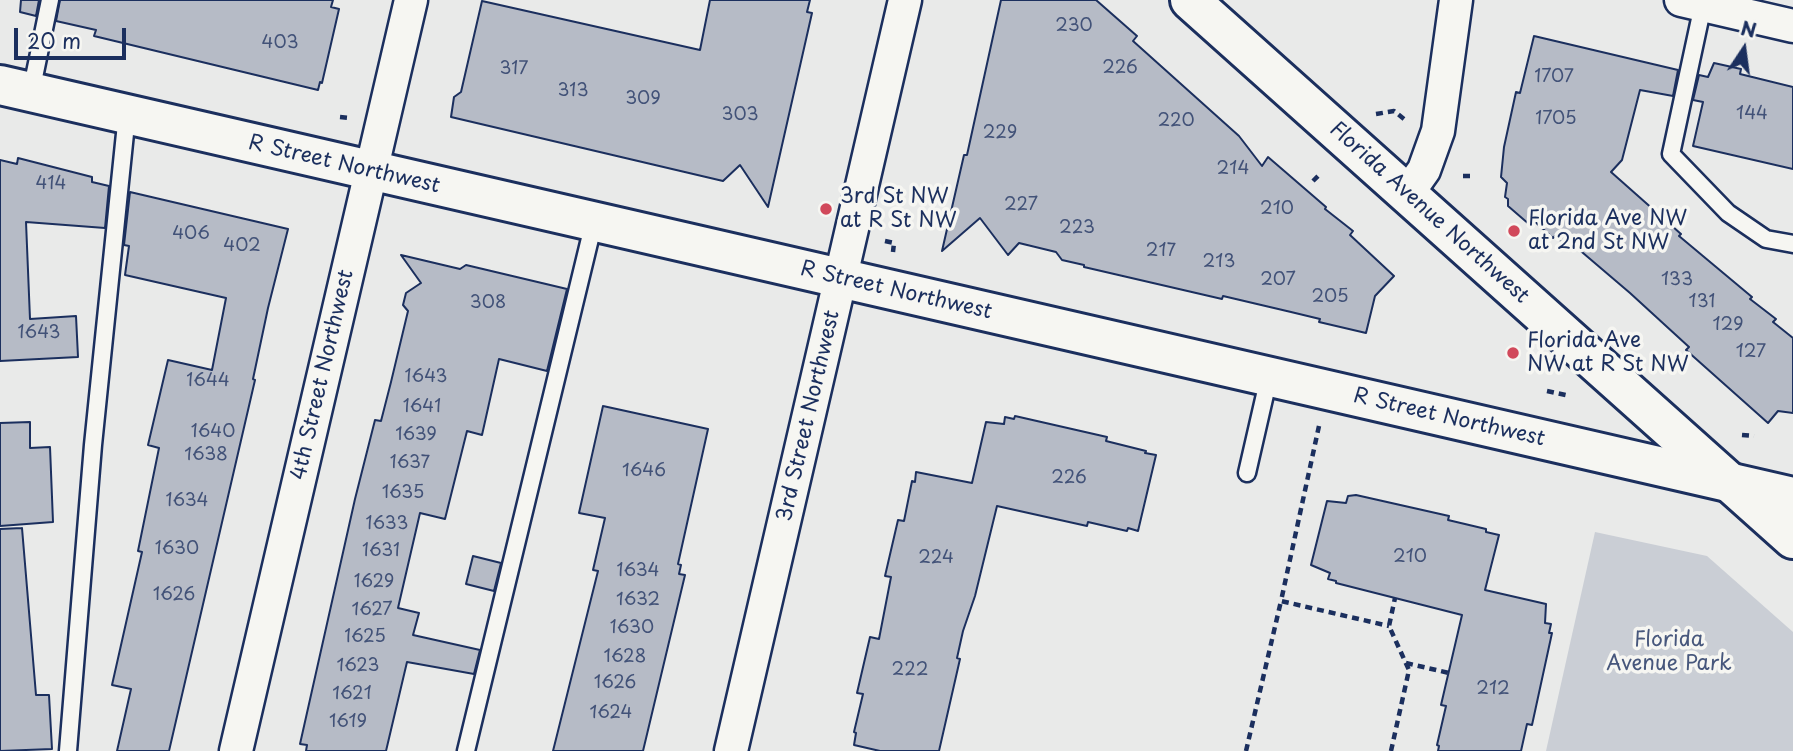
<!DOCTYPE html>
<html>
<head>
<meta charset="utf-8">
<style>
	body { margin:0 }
	#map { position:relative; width:1793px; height:751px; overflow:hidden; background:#e9eae9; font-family:"Playpen Sans",sans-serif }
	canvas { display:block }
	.north { position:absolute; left:1709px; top:14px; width:70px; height:70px; -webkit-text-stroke:5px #f6f6f2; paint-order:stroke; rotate:13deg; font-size:19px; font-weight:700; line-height:28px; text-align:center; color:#1b2f5e }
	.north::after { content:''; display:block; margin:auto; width:24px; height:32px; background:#1b2f5e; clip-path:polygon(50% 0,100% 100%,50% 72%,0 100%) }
	.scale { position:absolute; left:14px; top:28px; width:112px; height:32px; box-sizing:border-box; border:4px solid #1b2f5e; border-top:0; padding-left:9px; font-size:21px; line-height:24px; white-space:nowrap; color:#1b2f5e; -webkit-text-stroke:5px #f6f6f2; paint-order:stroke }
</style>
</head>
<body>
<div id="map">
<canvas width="1793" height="751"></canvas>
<div class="north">N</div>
<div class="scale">20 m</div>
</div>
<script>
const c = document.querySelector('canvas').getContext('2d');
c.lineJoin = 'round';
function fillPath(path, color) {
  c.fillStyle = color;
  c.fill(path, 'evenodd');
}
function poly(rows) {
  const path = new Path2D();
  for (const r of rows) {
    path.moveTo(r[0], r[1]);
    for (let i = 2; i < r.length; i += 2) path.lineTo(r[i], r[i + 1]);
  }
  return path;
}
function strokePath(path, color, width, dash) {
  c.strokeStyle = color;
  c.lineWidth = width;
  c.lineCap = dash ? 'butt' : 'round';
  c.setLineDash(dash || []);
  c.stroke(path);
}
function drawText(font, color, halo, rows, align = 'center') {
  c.font = font + ' "Playpen Sans",sans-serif';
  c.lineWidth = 7;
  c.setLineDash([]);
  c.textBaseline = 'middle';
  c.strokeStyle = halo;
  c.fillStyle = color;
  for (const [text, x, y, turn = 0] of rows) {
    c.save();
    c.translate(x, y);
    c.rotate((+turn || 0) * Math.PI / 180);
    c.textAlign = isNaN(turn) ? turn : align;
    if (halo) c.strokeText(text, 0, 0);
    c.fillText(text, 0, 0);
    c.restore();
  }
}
const green = poly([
	[1595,532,1707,556,1793,632,1793,751,1546,751]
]);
const building = poly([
	[21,0,39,0,36,16,20,12,21,0],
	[60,0,333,0,331,7,339,9,322,83,320,82,318,90,94,36,96,30,56,21,60,0],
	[710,0,810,0,807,12,812,13,768,207,740,165,723,181,451,117,454,97,461,92,482,1,700,50,710,0],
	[1001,0,1096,0,1137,36,1133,41,1239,136,1262,166,1268,157,1326,207,1325,209,1353,231,1350,235,1394,276,1375,296,1366,333,1319,322,1320,319,1291,312,1223,296,1222,299,1084,267,1084,265,1062,260,1056,252,1019,243,1008,255,980,218,942,251,964,155,967,155,1001,0],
	[1534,36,1678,70,1673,96,1640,90,1622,160,1611,172,1681,234,1679,236,1752,297,1750,299,1776,319,1773,322,1793,338,1793,413,1778,411,1768,423,1686,350,1689,347,1630,293,1576,247,1573,251,1555,236,1553,238,1533,220,1530,225,1508,206,1508,199,1505,197,1507,183,1501,177,1504,147,1516,92,1520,93,1534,36],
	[1714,63,1741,69,1740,74,1793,87,1793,169,1693,146,1703,102,1693,100,1699,75,1708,77,1714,63],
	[18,158,92,177,92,182,109,186,105,228,26,222,30,319,76,316,78,357,0,361,0,160,17,164,18,158],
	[130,192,288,229,268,308,253,379,255,380,169,751,117,751,131,689,112,685,142,552,138,551,159,448,148,445,168,360,212,370,226,298,125,275,129,246,124,245,130,192],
	[401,255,460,269,466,265,567,289,547,371,499,359,482,435,467,431,445,519,420,513,398,608,419,613,413,635,480,650,474,674,407,662,386,751,306,751,307,745,300,744,355,499,375,420,381,421,391,382,408,311,403,305,406,293,421,283,401,255],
	[603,406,708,429,678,564,681,565,679,574,685,575,643,751,553,751,598,571,593,570,605,518,579,513,603,406],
	[1015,416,1107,437,1106,441,1146,451,1145,453,1156,455,1138,531,1128,528,1127,531,1088,522,1087,526,997,506,975,596,963,631,957,658,960,659,939,751,880,751,854,745,856,733,854,732,863,694,857,693,870,637,879,639,891,577,885,576,898,520,904,521,912,481,915,482,916,472,972,483,986,422,1004,424,1005,417,1014,419,1015,416],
	[30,422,30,448,50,447,53,522,0,526,0,423,30,422],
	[1356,495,1449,516,1448,520,1486,529,1486,532,1499,535,1485,590,1546,604,1545,623,1551,624,1549,633,1552,633,1532,725,1527,724,1521,751,1438,751,1439,746,1437,745,1446,706,1441,705,1462,615,1336,583,1336,581,1328,579,1330,573,1311,565,1327,501,1346,503,1348,496,1356,495],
	[22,528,36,695,49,695,52,749,0,751,0,529,22,528],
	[473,556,501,563,494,591,466,584,473,556]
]);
const path = poly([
	[1376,114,1394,111,1404,119],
	[340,117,350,118],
	[1463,176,1475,176],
	[1313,181,1320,174],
	[885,241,894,243,893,252],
	[1547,391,1570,396],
	[1319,426,1281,601,1389,626],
	[1742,435,1754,436],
	[1406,663,1449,673],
	[1246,751,1281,601],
	[1391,751,1409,670,1389,626,1395,598]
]);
const lane = poly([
	[1703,5,1671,154,1728,213,1766,239,1793,244],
	[31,92,50,0],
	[1247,473,1269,377],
	[68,751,93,445,127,114],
	[466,751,594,222]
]);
const street = poly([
	[1681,0,1793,26],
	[1407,194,1424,170,1438,131,1456,0],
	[236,751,411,0],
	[731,751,905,0]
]);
const secondary = poly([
	[0,85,1793,497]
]);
const primary = poly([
	[1190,0,1793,539]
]);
const markers = [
	[826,209,7,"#d1495b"],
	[1514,231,7,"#d1495b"],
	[1513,353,7,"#d1495b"]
];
const numberNames = [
	["230",1074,26],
	["403",280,43],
	["226",1120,68],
	["317",514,69],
	["1707",1554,77],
	["313",573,91],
	["309",643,99],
	["144",1752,114],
	["303",740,115],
	["1705",1556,119],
	["220",1176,121],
	["229",1000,133],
	["214",1233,169],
	["414",51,184],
	["227",1021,205],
	["210",1277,209],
	["223",1077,228],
	["406",191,234],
	["402",242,246],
	["217",1161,251],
	["213",1219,262],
	["207",1278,280],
	["133",1677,280],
	["205",1330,297],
	["131",1702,302],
	["308",488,303],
	["129",1728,325],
	["1643",39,333],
	["127",1751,352],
	["1643",426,377],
	["1644",208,381],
	["1641",422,407],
	["1640",213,432],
	["1639",416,435],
	["1638",206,455],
	["1637",410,463],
	["1646",644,471],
	["226",1069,478],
	["1635",403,493],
	["1634",187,501],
	["1633",387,524],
	["1630",177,549],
	["1631",381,551],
	["210",1410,557],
	["224",936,558],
	["1634",638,571],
	["1629",374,582],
	["1626",174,595],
	["1632",638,600],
	["1627",372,610],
	["1630",632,628],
	["1625",365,637],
	["1628",625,657],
	["1623",358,666],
	["222",910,670],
	["1626",615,683],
	["212",1493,689],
	["1621",352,694],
	["1624",611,713],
	["1619",348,722]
];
const streetNames = [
	["R Street Northwest",344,165,13],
	["Florida Avenue Northwest",1429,213,42],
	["R Street Northwest",896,291,13],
	["4th Street Northwest",323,375,-77],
	["3rd Street Northwest",809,416,-77],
	["R Street Northwest",1449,418,13]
];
const poiNames = [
	["3rd St NW",840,197],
	["at R St NW",840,221],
	["Florida Ave NW",1528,219],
	["at 2nd St NW",1528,243],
	["Florida Ave",1527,341],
	["NW at R St NW",1527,365]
];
const parkNames = [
	["Florida",1669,640],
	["Avenue Park",1669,664]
];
fillPath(green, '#caced5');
fillPath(building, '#b6bbc6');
strokePath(building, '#1b2f5e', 2);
strokePath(lane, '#1b2f5e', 21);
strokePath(street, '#1b2f5e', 37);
strokePath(secondary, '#1b2f5e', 44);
strokePath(primary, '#1b2f5e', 44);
strokePath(path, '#1b2f5e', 4.5, [7, 5]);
strokePath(lane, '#f6f6f2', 16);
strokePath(street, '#f6f6f2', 32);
strokePath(secondary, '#f6f6f2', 38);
strokePath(primary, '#f6f6f2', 38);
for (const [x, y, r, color] of markers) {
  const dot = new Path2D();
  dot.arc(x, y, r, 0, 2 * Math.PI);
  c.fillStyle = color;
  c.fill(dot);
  strokePath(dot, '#f6f6f2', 2.5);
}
drawText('18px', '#425278', null, numberNames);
drawText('21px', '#1b2f5e', '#f6f6f2', streetNames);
drawText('21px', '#1b2f5e', '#f6f6f2', poiNames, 'left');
drawText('21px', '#47577c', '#f6f6f2', parkNames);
</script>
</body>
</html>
